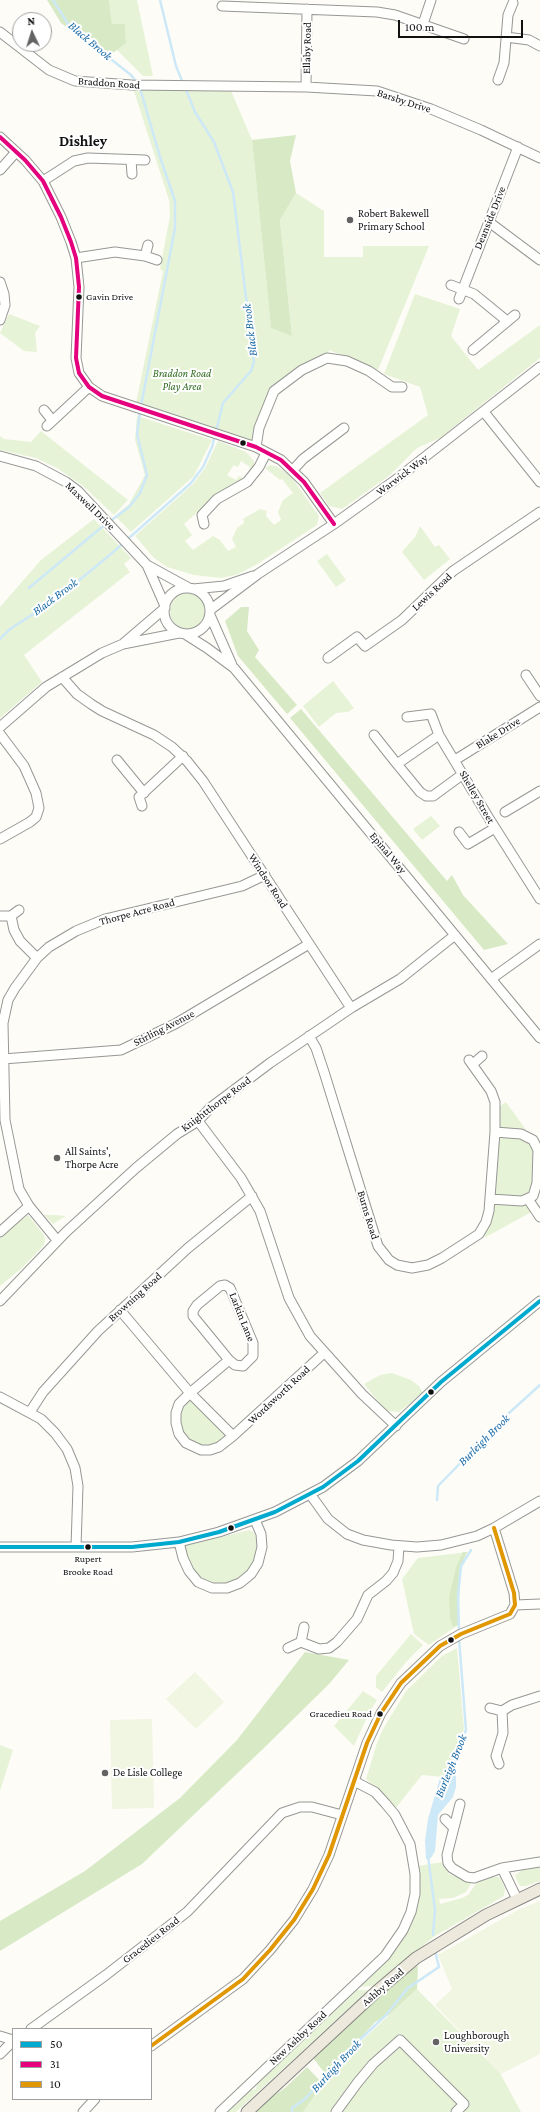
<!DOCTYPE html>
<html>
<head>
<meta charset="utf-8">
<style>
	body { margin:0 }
	#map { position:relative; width:540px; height:2112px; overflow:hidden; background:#fdfcf7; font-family:"Crimson Pro",serif }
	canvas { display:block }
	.legend { position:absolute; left:12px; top:2028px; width:140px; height:72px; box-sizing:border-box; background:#fff; border:1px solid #a0a0a0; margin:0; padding:5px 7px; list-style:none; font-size:12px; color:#111 }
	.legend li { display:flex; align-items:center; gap:8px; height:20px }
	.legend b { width:20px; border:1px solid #a0a0a0 }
	.north { position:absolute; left:12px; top:12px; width:40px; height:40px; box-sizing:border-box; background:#fff; border:1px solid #a0a0a0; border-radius:50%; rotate:356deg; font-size:11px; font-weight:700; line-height:16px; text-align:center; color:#111 }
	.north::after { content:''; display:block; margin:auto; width:14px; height:18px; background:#646362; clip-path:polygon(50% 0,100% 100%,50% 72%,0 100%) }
	.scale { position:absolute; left:398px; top:20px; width:125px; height:18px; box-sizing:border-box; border:2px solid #111; border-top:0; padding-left:5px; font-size:12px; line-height:14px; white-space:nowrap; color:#111; -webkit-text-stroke:3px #fff; paint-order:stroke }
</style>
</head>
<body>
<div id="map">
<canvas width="540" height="2112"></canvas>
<ul class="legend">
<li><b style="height:5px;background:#00a9ce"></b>50</li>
<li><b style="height:5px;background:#e5007d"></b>31</li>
<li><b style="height:5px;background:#e09702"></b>10</li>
</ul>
<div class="north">N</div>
<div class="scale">100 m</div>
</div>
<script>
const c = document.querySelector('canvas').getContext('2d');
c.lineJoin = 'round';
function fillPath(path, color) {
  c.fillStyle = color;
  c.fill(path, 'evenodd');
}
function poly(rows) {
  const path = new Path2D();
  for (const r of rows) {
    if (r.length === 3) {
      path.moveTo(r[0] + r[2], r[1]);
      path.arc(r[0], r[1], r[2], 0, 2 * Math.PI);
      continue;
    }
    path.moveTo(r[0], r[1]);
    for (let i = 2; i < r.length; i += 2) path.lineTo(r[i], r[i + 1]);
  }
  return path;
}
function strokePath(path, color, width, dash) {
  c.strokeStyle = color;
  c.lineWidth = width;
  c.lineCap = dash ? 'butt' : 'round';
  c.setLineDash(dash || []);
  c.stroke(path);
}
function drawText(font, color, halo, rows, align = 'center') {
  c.font = font + ' "Crimson Pro",serif';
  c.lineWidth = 4;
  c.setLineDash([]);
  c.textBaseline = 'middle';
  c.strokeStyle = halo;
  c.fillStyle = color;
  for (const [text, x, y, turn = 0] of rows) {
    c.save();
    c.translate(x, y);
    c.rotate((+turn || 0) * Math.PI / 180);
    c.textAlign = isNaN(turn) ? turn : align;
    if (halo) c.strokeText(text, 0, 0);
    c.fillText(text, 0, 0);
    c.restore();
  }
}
const green = poly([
	[109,0,137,0,153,76,143,76,116,49,126,42,125,25,112,25],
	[132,85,229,86,252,140,271,328,292,335,280,220,296,193,324,211,324,257,363,257,363,246,429,246,378,370,329,350,327,358,274,391,256,447,135,408,163,271,160,269,170,216,169,200],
	[415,294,460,309,451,336,478,370,540,325,540,358,440,438,417,448,390,475,342,509,329,506,320,493,428,415,420,387,384,374],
	[9,314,40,326,35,333,37,352,24,351,0,333],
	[137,416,212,440,194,476,131,532,115,516,129,504,145,475,135,440],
	[41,431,128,500,114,515,83,486,57,468,36,458,0,450,0,436,4,439,31,442],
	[218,441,246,452,254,461,254,467,248,475,250,467,241,461,238,467,234,465,227,475,236,480,239,476,243,478,240,482,221,491,184,524,192,535,185,541,193,550,213,536,220,540,228,551,236,547,232,539,237,528,244,523,243,519,260,509,267,511,266,516,274,525,281,520,278,512,283,500,293,493,282,479,280,480,265,468,270,465,276,466,290,475,319,516,317,525,256,565,236,575,221,578,194,575,167,567,154,558,135,536,193,484,205,468],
	[94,519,131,558,124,564,130,572,24,655,42,682,0,718,0,607,41,560],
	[420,526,435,547,439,545,450,559,424,580,402,552,415,537],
	[327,554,346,580,336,587,317,561],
	[188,611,18],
	[333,681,354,708,348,712,336,713,319,727,303,706],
	[431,816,440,826,422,840,413,829],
	[506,1102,537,1145,533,1196,535,1210,486,1237,479,1234,483,1228,496,1109],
	[28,1215,44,1235,45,1239,44,1245,22,1268,0,1286,0,1236],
	[44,1215,55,1215,66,1216,53,1224],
	[392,1373,411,1380,419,1386,423,1393,399,1412,386,1411,364,1384,380,1375],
	[190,1393,233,1436,210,1450,186,1443,176,1413],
	[249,1530,253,1532,262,1548,251,1574,227,1588,198,1582,179,1542,221,1537],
	[467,1552,461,1566,458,1625,429,1645,414,1634,402,1579,418,1558],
	[411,1634,423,1645,406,1662,382,1692,376,1687,376,1676],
	[457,1648,464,1729,451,1764,449,1763,443,1777,422,1775,395,1809,382,1793,366,1779,377,1743,383,1729,406,1691,442,1656],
	[363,1691,377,1700,368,1715,354,1746,334,1726],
	[0,1745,13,1750,0,1791],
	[443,1862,449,1874,472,1882,466,1892,453,1898,439,1899,440,1904,462,1898,468,1895,478,1881,492,1875,493,1877,500,1877,505,1889,504,1896,435,1936,373,1986,357,1987,387,1958,417,1893,418,1866],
	[540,1867,540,1881,526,1886,520,1886,515,1876,518,1873,522,1870],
	[417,1989,500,2073,521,2112,303,2112,332,2072,354,2048],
	[354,1990,369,1990,236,2112,226,2112,248,2091,256,2089,258,2080]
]);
const forest = poly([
	[47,0,109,0,112,24,125,24,126,43,106,58,61,23],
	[296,135,290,161,296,193,280,220,292,336,271,328,252,140],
	[241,607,249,607,247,631,259,650,255,657,297,705,287,714,238,656,225,621],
	[301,709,447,881,452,875,463,895,508,944,484,950,290,718],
	[463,1552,467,1552,461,1566,457,1595,458,1625,453,1627,450,1618,449,1597,456,1568],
	[305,1652,349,1660,330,1683,265,1747,142,1864,0,1951,0,1921,85,1871,180,1798,237,1740],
	[418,1966,417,1989,389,2015,375,2022,327,2076,313,2058,406,1972],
	[307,2067,323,2084,303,2112,251,2112,286,2087]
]);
const pitch = poly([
	[195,1672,224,1702,196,1729,166,1699],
	[152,1719,154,1808,112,1809,110,1720],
	[540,1901,540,2054,501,2074,435,2005,452,1989,438,1955,520,1909]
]);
const water = poly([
	[449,1763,456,1765,456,1787,453,1797,438,1815,435,1851,431,1858,426,1859,425,1841,428,1819,440,1778,444,1775]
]);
const stream = poly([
	[53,0,70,27,131,75,138,84],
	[160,0,176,66,183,83],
	[140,88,160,157,175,201,175,228,141,406],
	[29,588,97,531,129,507,140,493,147,475,137,434,140,411],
	[0,639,10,629,55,600,111,554,191,483,203,467,212,447,223,403,251,371,254,362,233,192,214,142,195,112,185,87],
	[437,1500,438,1486,509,1413,540,1385],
	[459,1633,458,1596,461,1566,471,1550],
	[451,1767,466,1730,459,1638],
	[428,1856,435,1910,433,1935],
	[292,2112,292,2108,305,2099,347,2052,386,2015,408,1988,439,1967,435,1951]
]);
const minor = poly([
	[222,6,377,12,395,15,464,39],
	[423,24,431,0],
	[0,32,49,70,75,81,132,85,306,87,377,91,431,109,481,130,540,158],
	[506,37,529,40,540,46],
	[498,80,504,63,508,15,513,3],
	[306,87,307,9],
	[0,137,25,160,43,181,61,217,71,242,76,258,79,287,76,358,79,373,89,387,102,396,256,447,281,460,304,482,334,524],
	[131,160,132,174],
	[0,170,16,152],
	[43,181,74,161,88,158,145,160],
	[489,222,540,260],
	[145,256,148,245],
	[76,258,115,252,145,256,157,260],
	[0,282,4,294,5,305,0,320],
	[451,285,474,294,507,321],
	[459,299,518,147],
	[473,350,515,315],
	[44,410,52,420],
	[484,412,540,482],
	[47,426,89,387],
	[256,447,259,428,274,391,302,370,327,358,347,361,369,371,392,387,402,387],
	[0,456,36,466,66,482,78,491,147,565,165,606],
	[293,470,303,459,344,428],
	[204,524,202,515,217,499,247,482,259,467,266,453],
	[147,565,189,588],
	[187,611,23],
	[193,589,224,586,253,576],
	[210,610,258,574,334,524,394,481,540,367],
	[210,615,232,665],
	[185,634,207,648,234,668,540,1038],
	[124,643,165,608],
	[328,658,357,637,365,646,402,620,453,571,540,512],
	[526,675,540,696],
	[62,677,77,694,91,704,102,711,154,735,172,747,187,761,203,781,351,1008],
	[407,717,431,714,439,735,490,820,540,899],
	[0,727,46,687,102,653,123,644,179,633],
	[0,734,24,766,36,793,39,808,36,817,30,822,0,839],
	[374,735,397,764],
	[439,735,397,764,420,792,426,796,433,796,463,774],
	[117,760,144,793],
	[455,760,540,707],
	[142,806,139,797,183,756],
	[505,812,540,791],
	[459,832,468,844,495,828],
	[1,916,11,916,19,910],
	[11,916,14,930,20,941,37,958],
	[491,979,540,944],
	[309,1036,316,1048,324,1072,378,1246,389,1260,397,1265,412,1268,428,1265,442,1258,479,1234,486,1222,489,1211,495,1132,495,1102,491,1091,469,1060],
	[3,1059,121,1050,175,1024,309,944],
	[473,1064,482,1056],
	[198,1121,241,1178,260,1211,289,1298,310,1336,362,1394,396,1426],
	[490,1199,522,1201,533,1196,537,1183,538,1150,533,1140,521,1134,495,1132],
	[528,1199,540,1217],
	[0,1232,29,1206],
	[57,1240,29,1206,19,1189,5,1120,3,1023,8,1000,15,988,37,958,49,947,76,931,105,919,242,886,265,875],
	[225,1285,230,1288,253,1343,253,1356,243,1366,235,1365,229,1360,193,1316,193,1311,197,1305,220,1286,225,1285],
	[0,1301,66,1232,136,1168,177,1134,198,1121,210,1108,270,1063,351,1008,400,979,455,935],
	[120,1310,190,1393,233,1436,324,1353],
	[229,1360,190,1393,179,1404,176,1413,176,1423,179,1434,186,1443,201,1450,210,1450,219,1447,233,1436],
	[0,1397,41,1419,55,1433,67,1449,75,1468,78,1486,76,1547],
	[30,1412,43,1392,98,1331,188,1248,252,1196],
	[310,1494,328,1519,347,1534,363,1540,391,1545,417,1547,441,1545,477,1536,494,1528,540,1501],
	[179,1542,183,1558,189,1571,198,1582,212,1588,227,1588,240,1583,251,1574,258,1563,262,1547,261,1534,255,1520],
	[0,1547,132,1547,179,1542,219,1532,275,1512,323,1487,358,1461,441,1382,540,1301],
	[515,1605,540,1604],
	[301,1642,304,1627],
	[288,1648,301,1642,319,1649,329,1648,337,1642,357,1619,368,1595,386,1581,393,1573,398,1561,399,1546],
	[490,1708,502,1711,512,1705,540,1696],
	[499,1764,496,1756,503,1733,502,1711],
	[460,1804,447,1855,448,1863,452,1868,467,1877,474,1878,502,1868,540,1862],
	[445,1819,453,1827],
	[502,1868,517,1899],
	[31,2029,106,1975,187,1912,282,1813,300,1807,312,1807,342,1815],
	[0,2036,13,2040],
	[151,2046,243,1979,270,1950,294,1920,313,1889,329,1855,367,1743,381,1713,401,1683,440,1646,461,1634,510,1614,515,1605,514,1593,494,1528],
	[0,2054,13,2041],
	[83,2112,95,2099],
	[220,2112,385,1956,403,1930,411,1912,415,1894,415,1874,410,1844,395,1815,385,1803,375,1792,354,1781],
	[336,2112,358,2082,373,2064,400,2040,464,2104,456,2112]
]);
const major = poly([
	[247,2112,377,1991,416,1958,486,1915,540,1889]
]);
const bus1 = poly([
	[0,1547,132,1547,179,1542,219,1532,275,1512,323,1487,358,1461,441,1382,540,1301]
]);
const bus2 = poly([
	[0,137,25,160,43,181,61,217,71,242,76,258,79,287,76,358,79,373,89,387,102,396,256,447,281,460,304,482,334,524]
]);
const bus3 = poly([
	[151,2046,243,1979,270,1950,294,1920,313,1889,329,1855,367,1743,381,1713,401,1683,440,1646,461,1634,510,1614,515,1605,514,1593,494,1528]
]);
const markers = [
	[350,220,4,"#646362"],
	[79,297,3.5,"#111"],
	[243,443,3.5,"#111"],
	[57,1158,4,"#646362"],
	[431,1392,3.5,"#111"],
	[231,1528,3.5,"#111"],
	[88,1547,3.5,"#111"],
	[451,1640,3.5,"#111"],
	[380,1714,3.5,"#111"],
	[105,1773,4,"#646362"],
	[436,2042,4,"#646362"]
];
const busNames = [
	["Gavin Drive",86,297],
	["Rupert",88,1559,"center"],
	["Brooke Road",88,1572,"center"],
	["Gracedieu Road",372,1714,"right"]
];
const streetNames = [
	["Ellaby Road",307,48,-89],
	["Braddon Road",109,83,4],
	["Barsby Drive",404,101,18],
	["Deanside Drive",490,218,-68],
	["Warwick Way",402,475,-37],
	["Maxwell Drive",90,506,44],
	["Lewis Road",432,592,-43],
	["Blake Drive",498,733,-32],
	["Shelley Street",477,797,60],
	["Epinal Way",388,853,50],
	["Windsor Road",268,881,57],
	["Thorpe Acre Road",137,912,-15],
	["Stirling Avenue",164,1028,-27],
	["Knightthorpe Road",216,1104,-37],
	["Burns Road",368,1215,73],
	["Browning Road",135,1297,-42],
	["Larkin Lane",242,1317,68],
	["Wordsworth Road",279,1395,-43],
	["Gracedieu Road",151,1940,-38],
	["Ashby Road",383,1987,-41],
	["New Ashby Road",298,2038,-43]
];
const poiNames = [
	["Robert Bakewell",358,214],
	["Primary School",358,227],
	["All Saints',",65,1152],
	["Thorpe Acre",65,1165],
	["De Lisle College",113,1773],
	["Loughborough",444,2036],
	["University",444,2049]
];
const parkNames = [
	["Braddon Road",182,374],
	["Play Area",182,387]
];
const waterNames = [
	["Black Brook",90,41,40],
	["Black Brook",250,330,-97],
	["Black Brook",55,597,-37],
	["Burleigh Brook",484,1440,-45],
	["Burleigh Brook",451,1766,-68],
	["Burleigh Brook",336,2066,-47]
];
const districtNames = [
	["Dishley",83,141]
];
fillPath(green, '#e7f3d7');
fillPath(forest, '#d8eac5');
fillPath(pitch, '#f0f6e1');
fillPath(water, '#cde8f7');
strokePath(stream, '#cde8f7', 2.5);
strokePath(minor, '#979795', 11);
strokePath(major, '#858482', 13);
strokePath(minor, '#fffffe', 9);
strokePath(major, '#ede9dc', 11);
strokePath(bus1, '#00a9ce', 4);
strokePath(bus2, '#e5007d', 4);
strokePath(bus3, '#e09702', 4);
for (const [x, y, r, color] of markers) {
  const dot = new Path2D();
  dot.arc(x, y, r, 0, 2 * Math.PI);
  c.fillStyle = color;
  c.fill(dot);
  strokePath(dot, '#fff', 1.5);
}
drawText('10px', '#111', '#fff', busNames, 'left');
drawText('11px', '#111', '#fff', streetNames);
drawText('11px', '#111', '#fff', poiNames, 'left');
drawText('italic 11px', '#2f6b1f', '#fff', parkNames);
drawText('italic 12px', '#1768a6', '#fff', waterNames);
drawText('bold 15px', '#111', '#fff', districtNames);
</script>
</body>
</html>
